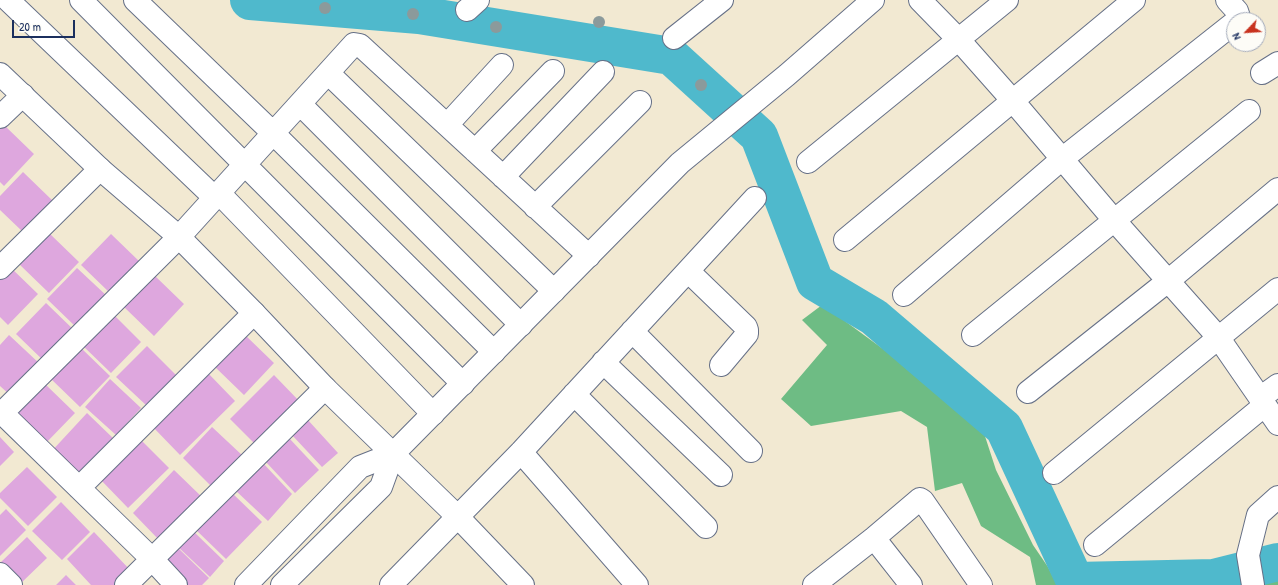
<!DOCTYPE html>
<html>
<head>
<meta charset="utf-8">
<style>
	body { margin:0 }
	#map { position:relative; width:1278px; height:585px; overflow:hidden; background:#f2e9d2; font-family:"Patrick Hand",sans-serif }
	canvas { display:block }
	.north { position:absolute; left:1226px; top:12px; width:40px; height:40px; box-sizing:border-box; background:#fdfcf7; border:1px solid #a3aaba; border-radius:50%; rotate:245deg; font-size:11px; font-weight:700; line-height:16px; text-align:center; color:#1b2f5e }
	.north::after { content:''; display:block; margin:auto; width:14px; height:18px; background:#c8321e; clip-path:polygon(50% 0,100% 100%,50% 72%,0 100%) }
	.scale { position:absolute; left:12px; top:20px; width:63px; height:18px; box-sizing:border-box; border:2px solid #1b2f5e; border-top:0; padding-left:5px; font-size:12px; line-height:14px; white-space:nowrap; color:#1b2f5e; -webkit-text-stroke:3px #fdfcf7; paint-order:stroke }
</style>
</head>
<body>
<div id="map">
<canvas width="1278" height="585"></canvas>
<div class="north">N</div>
<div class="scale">20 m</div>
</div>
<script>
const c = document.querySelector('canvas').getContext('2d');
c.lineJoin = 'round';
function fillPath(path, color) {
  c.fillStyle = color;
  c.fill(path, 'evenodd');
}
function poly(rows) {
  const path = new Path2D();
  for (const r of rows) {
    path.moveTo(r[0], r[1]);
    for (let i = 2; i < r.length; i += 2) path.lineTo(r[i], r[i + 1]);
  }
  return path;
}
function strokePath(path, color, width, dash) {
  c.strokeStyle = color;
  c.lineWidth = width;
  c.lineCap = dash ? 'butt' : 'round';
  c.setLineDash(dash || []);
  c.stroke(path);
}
const forest = poly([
	[822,305,838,316,954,401,982,427,996,470,1033,545,1048,567,1057,585,1036,585,1030,557,981,526,962,483,935,491,927,427,901,411,811,426,781,399,827,345,802,320],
	[1278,561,1278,585,1252,585,1237,582,1234,585,1174,585,1221,577]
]);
const river = poly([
	[249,0,250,1,419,15,671,56,759,136,815,282,874,317,1004,428,1075,581,1214,578,1278,562]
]);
const building = poly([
	[4,125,34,154,4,186,0,182,0,129],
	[23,172,53,201,23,232,0,210,0,196],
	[49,233,79,262,49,293,19,264],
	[111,234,141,263,111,294,81,265],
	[8,265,38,294,8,325,0,317,0,273],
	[77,268,108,297,77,328,47,299],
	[154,275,184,304,154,336,124,307],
	[46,303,76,332,46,363,16,334],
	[111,312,141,342,111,373,81,344],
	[244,334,274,363,244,395,214,366],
	[9,335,40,364,10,395,0,386,0,345],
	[147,346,176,375,147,406,116,377],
	[80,347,110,376,80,407,50,378],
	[206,371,235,401,180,455,151,425],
	[274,375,302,404,258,447,230,419],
	[110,379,141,408,116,435,85,407],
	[45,384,75,413,45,444,15,415],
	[87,413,115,440,78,480,49,454],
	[307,419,338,453,322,467,291,434],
	[212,427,243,456,212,487,183,458],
	[0,437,14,452,0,466],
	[139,438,169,468,128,508,99,478],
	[289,438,319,470,295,493,265,461],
	[262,462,292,494,268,521,235,490],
	[27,467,57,497,28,526,0,498,0,493],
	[174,470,204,499,161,542,133,513],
	[229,490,262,522,226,559,193,527],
	[61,502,90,532,62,560,32,531],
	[6,509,26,530,0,556,0,515],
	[191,529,224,561,210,577,176,545],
	[94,532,132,572,119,585,91,585,67,559],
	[27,537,47,558,19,585,0,567,0,563],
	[176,546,209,578,202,585,186,585,161,562],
	[66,575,76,585,56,585]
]);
const minor = poly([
	[8,0,215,198],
	[81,0,463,384],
	[135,0,273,133,494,352],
	[920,0,959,40,1013,101,1114,220,1218,337,1278,424],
	[1227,0,1237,11,1239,17,1237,20],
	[467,10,478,0],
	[674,38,722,0],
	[328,73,554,291],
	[1262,73,1278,63],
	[300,104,521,325],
	[0,117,23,95],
	[447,125,502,65],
	[475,151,553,71],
	[808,162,1007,0],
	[503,177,603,72],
	[219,193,433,414],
	[535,207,640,102],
	[845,240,1134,0],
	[0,268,100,169],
	[688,271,746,327,747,330,747,334,721,365],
	[904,295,1062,159,1234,23],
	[632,331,751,451],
	[973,335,1249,111],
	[603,362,721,475],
	[1028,392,1168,281,1278,189],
	[574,394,706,527],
	[1260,398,1278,385],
	[0,411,152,559,176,585],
	[2,413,179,237,354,44,360,45,589,256],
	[521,452,637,585],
	[393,454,457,516,523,585],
	[1054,473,1278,289],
	[79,488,254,313],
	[874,538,911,585],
	[1095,545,1265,405],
	[0,574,11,585],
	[126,585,325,388],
	[391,585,521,452,755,198],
	[814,585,874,538,920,499,923,501,981,585],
	[1253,585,1248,555,1258,515,1278,497]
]);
const tertiary = poly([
	[0,74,100,169,179,237,254,313,325,388,393,454],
	[246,585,360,467,393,454,680,163,787,75,873,0],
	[282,585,381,487,393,454]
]);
const trees = [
	[325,8],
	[413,14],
	[599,22],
	[496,27],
	[701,85]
];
fillPath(forest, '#6ebc84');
strokePath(river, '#4fb9cc', 38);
fillPath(building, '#dea7de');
strokePath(minor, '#667087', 24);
strokePath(tertiary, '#667087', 24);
strokePath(minor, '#fff', 22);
strokePath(tertiary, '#fff', 22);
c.fillStyle = '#8b9a9b';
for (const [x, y] of trees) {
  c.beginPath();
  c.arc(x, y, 6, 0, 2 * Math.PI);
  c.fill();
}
</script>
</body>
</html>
